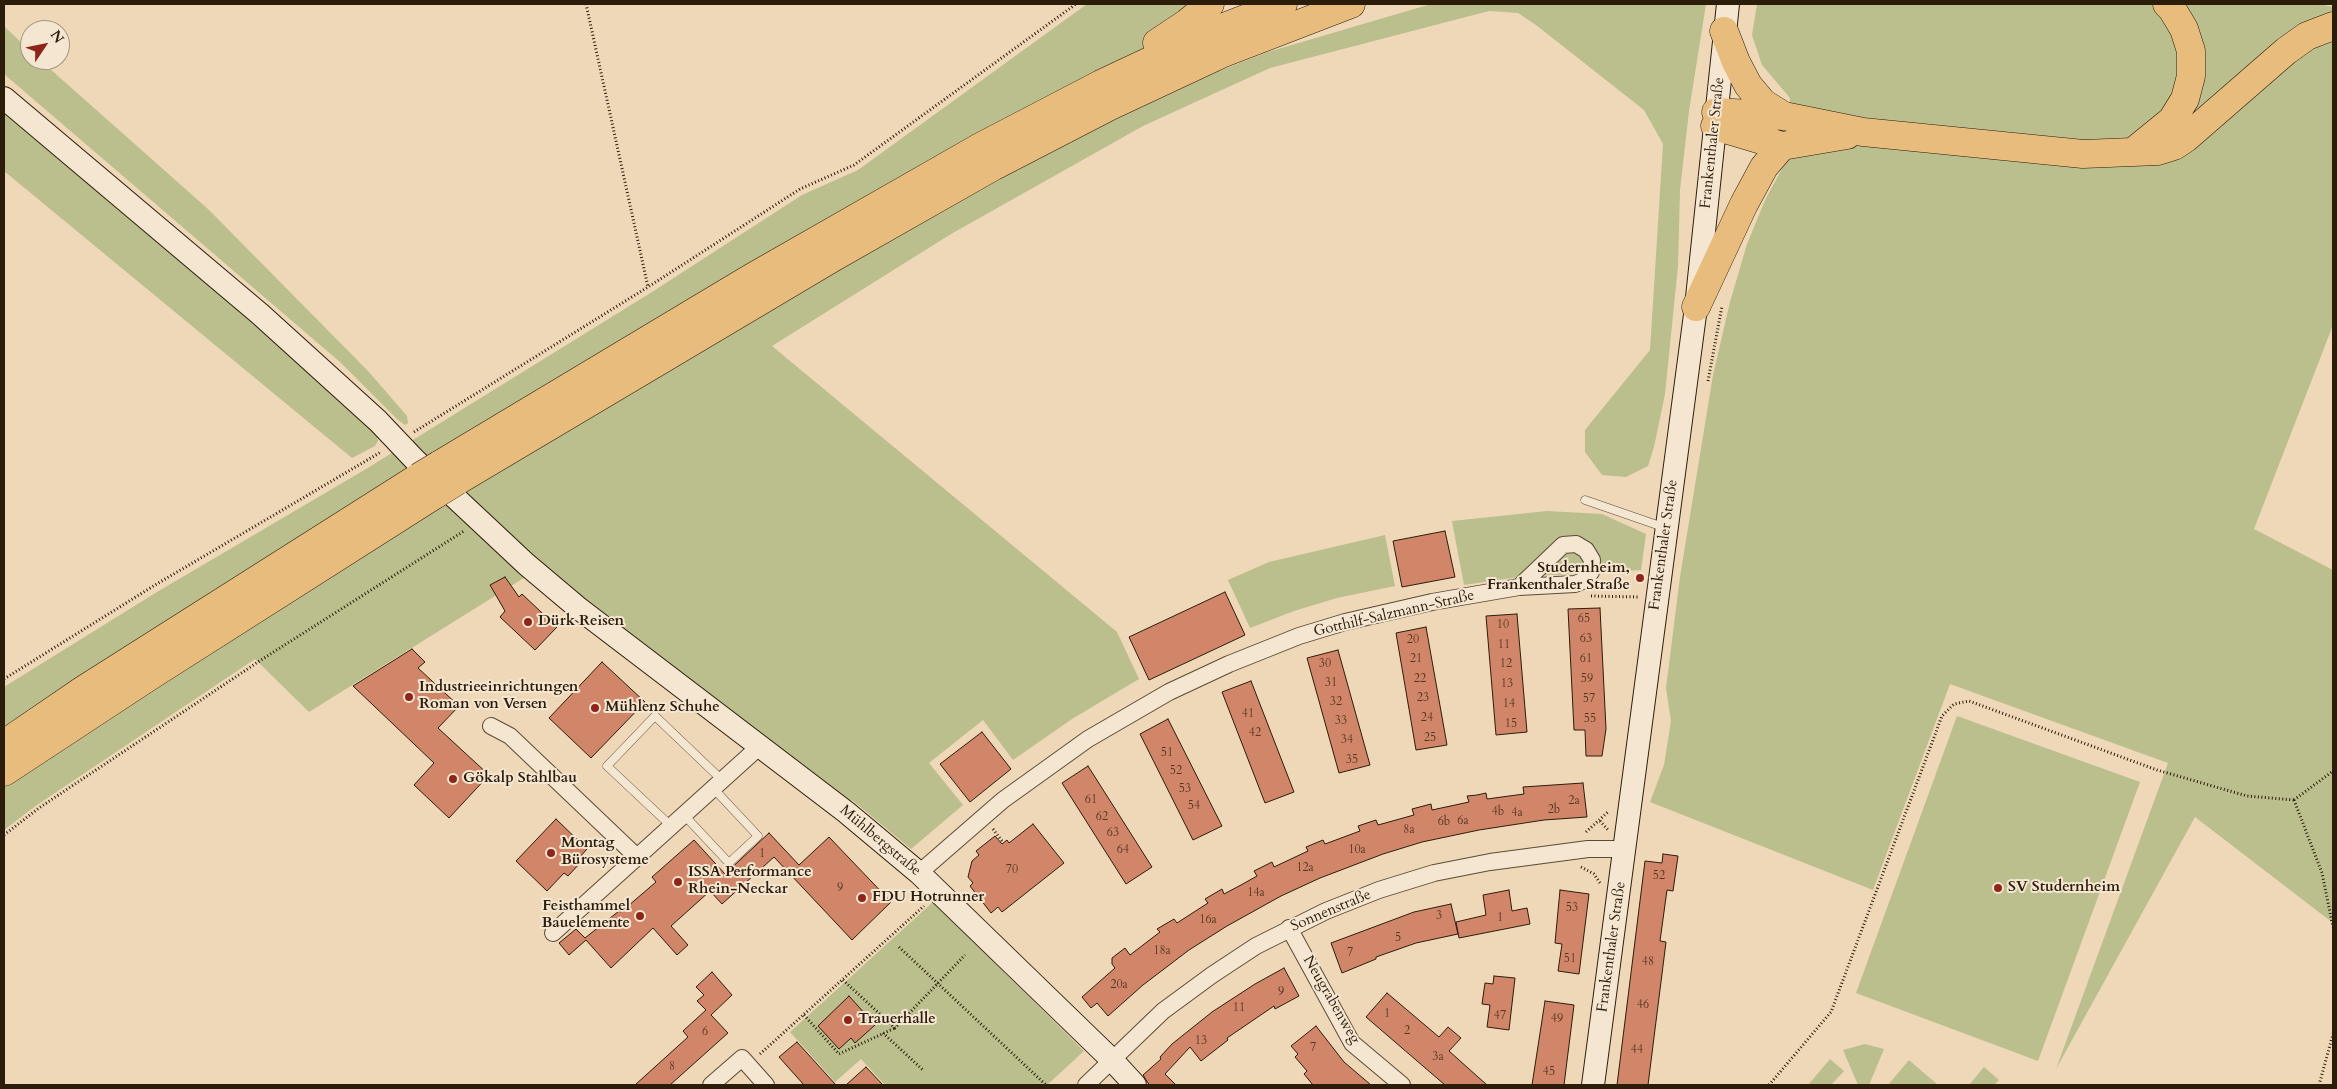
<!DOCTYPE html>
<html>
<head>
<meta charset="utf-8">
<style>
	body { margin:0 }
	#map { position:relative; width:2337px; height:1089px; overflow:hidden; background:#eed8b8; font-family:Cardo,serif }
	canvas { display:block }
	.frame { position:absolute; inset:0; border:5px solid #2c1c0a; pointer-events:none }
	.north { position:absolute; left:20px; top:20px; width:50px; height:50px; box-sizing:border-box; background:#f4e6d1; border:1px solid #a49581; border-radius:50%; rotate:56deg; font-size:14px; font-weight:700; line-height:20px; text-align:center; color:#2c1c0a }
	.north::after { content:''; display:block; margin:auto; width:18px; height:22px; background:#8f2418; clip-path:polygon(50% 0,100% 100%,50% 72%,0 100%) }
</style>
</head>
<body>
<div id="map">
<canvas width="2337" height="1089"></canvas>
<div class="frame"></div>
<div class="north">N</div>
</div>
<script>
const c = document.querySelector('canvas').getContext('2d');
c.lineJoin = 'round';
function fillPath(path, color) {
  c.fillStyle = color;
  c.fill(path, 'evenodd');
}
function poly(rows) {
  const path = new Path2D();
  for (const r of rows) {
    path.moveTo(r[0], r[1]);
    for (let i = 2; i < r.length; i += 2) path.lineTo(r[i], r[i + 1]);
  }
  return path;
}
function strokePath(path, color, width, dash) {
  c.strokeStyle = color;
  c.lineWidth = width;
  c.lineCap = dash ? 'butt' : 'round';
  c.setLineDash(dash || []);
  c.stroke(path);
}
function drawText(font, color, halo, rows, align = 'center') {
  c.font = font + ' Cardo,serif';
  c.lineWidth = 4;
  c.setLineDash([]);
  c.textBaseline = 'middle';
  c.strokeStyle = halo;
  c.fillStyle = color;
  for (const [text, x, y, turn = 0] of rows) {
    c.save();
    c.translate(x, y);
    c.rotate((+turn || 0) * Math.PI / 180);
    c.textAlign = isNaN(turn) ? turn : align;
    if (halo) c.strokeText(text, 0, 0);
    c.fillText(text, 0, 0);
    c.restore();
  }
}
const green = poly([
	[1087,4,1205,4,1162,93,1268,52,1431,4,1706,4,1689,111,1680,190,1678,266,1665,394,1654,447,1648,466,1626,477,1602,475,1585,452,1585,430,1650,350,1663,144,1644,110,1536,25,1518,13,1489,11,1270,68,1143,126,951,234,772,346,1117,632,1139,679,1072,719,1013,760,983,720,929,763,963,805,911,849,852,800,832,816,573,614,527,576,309,712,255,659,37,805,4,830,4,687,157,592,366,469,652,292,802,195,858,170],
	[1757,4,2319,4,2333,7,2333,325,2254,529,2333,570,2333,923,2195,817,2056,1069,2168,763,1950,684,1873,890,1650,802,1664,765,1671,721,1666,688,1680,577,1713,375,1730,302,1747,244,1766,198,1788,158,1790,98,1762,65,1752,35],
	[4,26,30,51,30,60,40,60,208,209,369,372,407,416,408,423,405,425,398,420,340,362,4,74],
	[4,110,202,277,376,432,378,441,375,446,352,458,4,171],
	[1547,511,1602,514,1646,534,1641,570,1518,577,1464,585,1452,521],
	[1385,535,1395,586,1337,598,1294,611,1250,628,1228,580,1269,562],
	[1957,716,2140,782,2038,1061,1856,993],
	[933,902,1084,1051,1047,1085,885,1085,861,1059,835,1082,790,1032],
	[1865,1044,1884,1049,1869,1085,1858,1085,1843,1050],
	[1830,1059,1844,1071,1831,1085,1808,1085],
	[1909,1060,1938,1085,1888,1085],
	[1984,1067,1999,1080,1994,1085,1969,1085]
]);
const building = poly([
	[1445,531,1455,577,1402,587,1393,541,1445,531],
	[505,577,519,597,522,594,557,627,535,650,500,617,505,611,490,585,505,577],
	[1225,592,1245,635,1149,680,1129,637,1225,592],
	[1600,608,1606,729,1602,756,1586,756,1585,730,1574,730,1568,609,1600,608],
	[1517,614,1527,732,1496,735,1486,616,1517,614],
	[1426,627,1447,745,1416,750,1396,633,1426,627],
	[412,649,425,662,418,668,459,706,438,728,489,775,449,818,414,785,434,763,353,686,412,649],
	[1338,650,1370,765,1339,773,1307,658,1338,650],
	[602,662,645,702,591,758,549,718,602,662],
	[1251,681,1294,792,1265,803,1222,692,1251,681],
	[1168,719,1222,826,1193,840,1140,734,1168,719],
	[982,732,1011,769,970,802,940,764,982,732],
	[1088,766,1152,867,1126,884,1062,783,1088,766],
	[1583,783,1587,817,1544,820,1479,830,1422,842,1383,854,1320,878,1281,896,1227,926,1189,950,1143,985,1108,1016,1097,1003,1091,1008,1082,997,1115,968,1112,964,1112,958,1125,948,1130,955,1160,932,1157,929,1174,919,1177,923,1208,903,1205,899,1222,889,1224,894,1241,885,1257,876,1254,871,1272,862,1274,867,1308,851,1306,847,1323,840,1325,844,1360,831,1358,826,1376,820,1378,825,1414,815,1412,809,1431,804,1432,810,1469,802,1467,796,1477,795,1486,793,1487,799,1524,794,1523,787,1583,783],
	[556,819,587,849,579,858,582,861,568,876,564,873,547,891,516,861,556,819],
	[1033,824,1064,863,1002,912,998,907,991,913,970,886,973,883,968,877,972,861,979,855,976,851,995,836,1002,844,1007,840,1009,843,1033,824],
	[769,833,799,865,829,837,891,902,852,940,774,857,722,904,710,891,671,926,688,945,677,955,653,928,611,968,586,940,569,955,559,943,576,929,585,938,619,911,621,912,656,882,652,877,694,840,725,874,769,833],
	[1663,854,1678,856,1673,891,1667,890,1660,941,1666,942,1648,1085,1617,1085,1645,861,1662,863,1663,854],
	[1509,890,1512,911,1527,908,1530,924,1459,938,1456,922,1486,915,1483,895,1509,890],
	[1560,890,1589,894,1579,974,1558,971,1562,944,1555,943,1560,890],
	[1451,904,1458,934,1416,943,1376,957,1376,959,1342,973,1331,943,1414,912,1451,904],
	[1284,968,1299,996,1275,1009,1274,1006,1227,1038,1228,1040,1201,1061,1190,1047,1165,1074,1176,1085,1150,1085,1148,1083,1143,1075,1161,1059,1160,1057,1172,1044,1212,1012,1255,984,1284,968],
	[712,972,732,995,711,1015,728,1033,670,1085,635,1085,688,1037,683,1031,706,1010,697,1001,704,995,696,987,712,972],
	[1494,976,1515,978,1509,1030,1487,1027,1490,1005,1482,1004,1485,983,1493,984,1494,976],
	[1387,993,1439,1037,1448,1027,1461,1038,1449,1051,1487,1085,1445,1085,1366,1017,1387,993],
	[849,996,875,1025,855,1043,851,1038,839,1049,818,1026,849,996],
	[1545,1001,1574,1005,1564,1085,1532,1085,1545,1001],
	[1316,1026,1344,1062,1371,1085,1313,1085,1304,1074,1307,1071,1295,1057,1298,1054,1291,1046,1316,1026],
	[797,1042,836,1085,804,1085,779,1057,797,1042],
	[866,1067,883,1085,846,1085,866,1067]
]);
const path = poly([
	[586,4,648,287],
	[1708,381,1722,306],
	[414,432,648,287,800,189,854,165,1076,4],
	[1591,596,1640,597],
	[4,679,155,585,381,452],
	[2294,800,2322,873,2333,927],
	[2294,800,2333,771],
	[1600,821,1608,830],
	[993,829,1002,841],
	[1586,832,1609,811],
	[4,835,39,808,261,660,464,531],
	[1581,867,1594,874,1600,883],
	[899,947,1046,1085],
	[843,980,895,1028,965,955],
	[804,1015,839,1054,895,1028],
	[883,1033,923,1070],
	[760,1054,924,906],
	[1769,1085,1831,1012,1942,716,1954,704,1969,701,2157,770,2247,796,2294,800],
	[2319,1085,2333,1034]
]);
const lane = poly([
	[1585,500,1666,528],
	[684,815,729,863,758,836,713,788],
	[671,826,607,766,655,716,722,780]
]);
const street = poly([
	[491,726,510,736,637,857],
	[919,873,1003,800,1088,739,1169,692,1229,664,1299,636,1345,622,1432,602,1519,587,1563,545,1576,544,1586,550,1592,560,1591,572,1585,580,1575,584,1519,587],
	[1289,928,1352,1043,1402,1085],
	[553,933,760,746],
	[711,1085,742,1058,766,1085],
	[1086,1085,1163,1011,1212,975,1256,946,1326,911,1379,890,1434,873,1490,862,1588,849,1625,849]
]);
const secondary = poly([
	[4,98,260,314,378,421,415,460,526,564,577,607,846,812,919,873,1113,1061,1135,1085],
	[1593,1085,1696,307,1728,4]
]);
const highway = poly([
	[1724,31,1736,62,1748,85,1763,103,1784,116],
	[1157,43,1187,23,1210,4],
	[1716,112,1784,116,1863,132,2083,154,2158,151,2174,146,2186,138,2286,51,2307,36,2333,26],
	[1715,126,1782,146,1847,135],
	[2134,151,2172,120,2185,99,2191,76,2191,51,2184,29,2172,9,2167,4],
	[1696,307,1744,204,1764,167,1782,146],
	[439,465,751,278,982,146,1101,84,1214,31,1283,4],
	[457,481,834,257,994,166,1110,106,1221,54,1351,4],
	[4,744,83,690,419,477],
	[4,772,150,676,436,494]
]);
const highwayBridge = poly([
	[419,477,439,465],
	[436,494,457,481]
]);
const markers = [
	[1640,578,5,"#8f2418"],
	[528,622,5,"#8f2418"],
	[409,697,5,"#8f2418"],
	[595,708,5,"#8f2418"],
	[453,779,5,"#8f2418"],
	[551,853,5,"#8f2418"],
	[678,882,5,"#8f2418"],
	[1998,888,5,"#8f2418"],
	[862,898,5,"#8f2418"],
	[640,916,5,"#8f2418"],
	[848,1020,5,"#8f2418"]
];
const numberNames = [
	["65",1584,619],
	["10",1503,625],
	["63",1586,639],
	["20",1413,640],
	["11",1504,645],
	["21",1416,659],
	["61",1586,659],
	["30",1325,664],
	["12",1506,664],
	["22",1420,679],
	["59",1587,679],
	["31",1331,683],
	["13",1507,684],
	["23",1423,698],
	["57",1589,699],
	["32",1336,702],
	["14",1509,704],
	["41",1248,714],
	["24",1427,718],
	["55",1590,719],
	["33",1341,721],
	["15",1511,724],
	["42",1255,733],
	["25",1430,738],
	["34",1347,740],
	["51",1167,753],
	["35",1352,760],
	["52",1176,771],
	["53",1185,789],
	["61",1091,800],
	["2a",1574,801],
	["54",1194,806],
	["2b",1554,810],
	["4b",1498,812],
	["4a",1517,813],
	["62",1102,817],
	["6a",1463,821],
	["6b",1444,822],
	["8a",1409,830],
	["63",1113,833],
	["64",1123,850],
	["10a",1357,850],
	["1",762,854],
	["12a",1305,868],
	["70",1012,870],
	["52",1659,876],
	["9",840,888],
	["14a",1256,893],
	["53",1572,908],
	["3",1439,916],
	["1",1500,918],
	["16a",1208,920],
	["5",1398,938],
	["18a",1162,951],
	["7",1350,953],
	["51",1570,959],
	["48",1648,962],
	["20a",1119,985],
	["9",1281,992],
	["46",1643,1005],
	["11",1239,1008],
	["1",1387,1014],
	["47",1500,1016],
	["49",1557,1019],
	["2",1407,1031],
	["6",705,1032],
	["13",1201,1041],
	["7",1313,1048],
	["44",1637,1050],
	["3a",1438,1057],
	["8",672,1067],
	["45",1549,1072]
];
const streetNames = [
	["Frankenthaler Straße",1713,143,-84],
	["Frankenthaler Straße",1664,545,-82],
	["Gotthilf-Salzmann-Straße",1394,614,-13],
	["Mühlbergstraße",880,841,40],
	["Sonnenstraße",1331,911,-23],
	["Frankenthaler Straße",1612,947,-82],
	["Neugrabenweg",1331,1000,60]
];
const poiNames = [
	["Studernheim,",1630,569,"right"],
	["Frankenthaler Straße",1630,586,"right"],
	["Dürk Reisen",538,622],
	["Industrieeinrichtungen",419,688],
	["Roman von Versen",419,705],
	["Mühlenz Schuhe",605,708],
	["Gökalp Stahlbau",463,779],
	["Montag",561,844],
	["Bürosysteme",561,861],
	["ISSA Performance",688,873],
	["Rhein-Neckar",688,890],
	["SV Studernheim",2008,888],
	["FDU Hotrunner",872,898],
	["Feisthammel",630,907,"right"],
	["Bauelemente",630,924,"right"],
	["Trauerhalle",858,1020]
];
fillPath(green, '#bbbe8d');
fillPath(building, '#d18669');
strokePath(building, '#2c1c0a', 1);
strokePath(lane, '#5c4b36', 9);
strokePath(street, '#5c4b36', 18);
strokePath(secondary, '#2c1c0a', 24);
strokePath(highway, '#2c1c0a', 29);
strokePath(path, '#2c1c0a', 3, [1, 2.5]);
strokePath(lane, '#f4e6d1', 8);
strokePath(street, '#f4e6d1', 16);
strokePath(secondary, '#f4e6d1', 22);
strokePath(highway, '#e7bc7c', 28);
strokePath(highwayBridge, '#2c1c0a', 29, []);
strokePath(highwayBridge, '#e7bc7c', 28);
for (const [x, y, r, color] of markers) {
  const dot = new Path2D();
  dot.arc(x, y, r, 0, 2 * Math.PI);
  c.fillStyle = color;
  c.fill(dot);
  strokePath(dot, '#f4e6d1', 2);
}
drawText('12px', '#553622', null, numberNames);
drawText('15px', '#2c1c0a', '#f4e6d1', streetNames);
drawText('bold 15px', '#2c1c0a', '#f4e6d1', poiNames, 'left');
</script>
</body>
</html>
